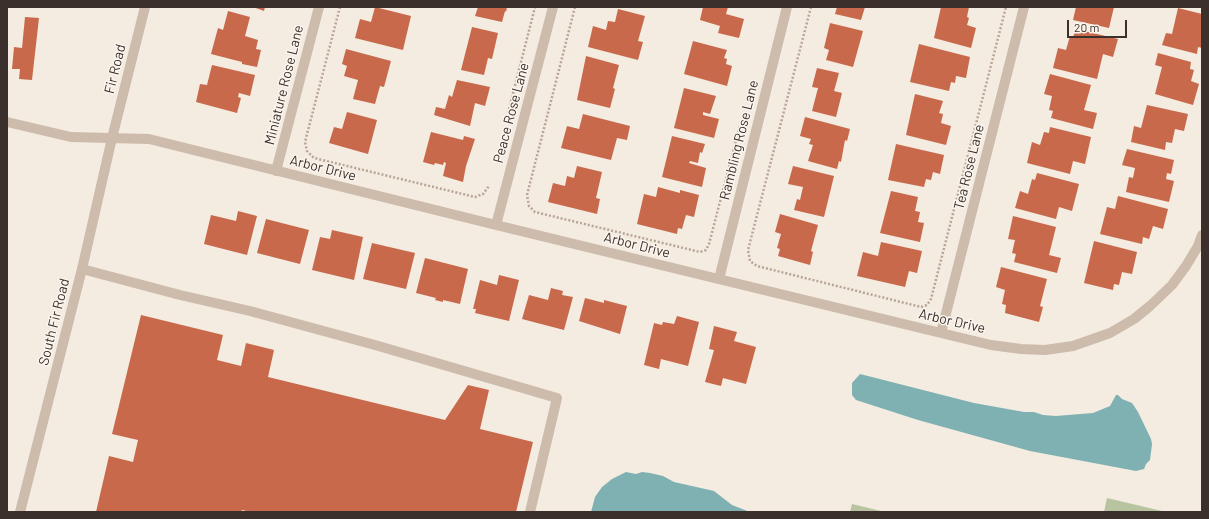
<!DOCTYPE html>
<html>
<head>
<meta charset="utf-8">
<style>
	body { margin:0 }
	#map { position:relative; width:1209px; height:519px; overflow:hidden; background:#f4ebe1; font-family:Barlow,sans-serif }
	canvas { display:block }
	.frame { position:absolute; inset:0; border:8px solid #3b302b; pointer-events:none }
	.scale { position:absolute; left:1067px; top:20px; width:60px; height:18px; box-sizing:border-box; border:2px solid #3b302b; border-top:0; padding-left:5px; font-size:12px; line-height:14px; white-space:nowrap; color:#3b302b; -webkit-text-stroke:3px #fbf5ee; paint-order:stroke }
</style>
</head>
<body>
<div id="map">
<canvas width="1209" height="519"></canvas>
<div class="frame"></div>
<div class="scale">20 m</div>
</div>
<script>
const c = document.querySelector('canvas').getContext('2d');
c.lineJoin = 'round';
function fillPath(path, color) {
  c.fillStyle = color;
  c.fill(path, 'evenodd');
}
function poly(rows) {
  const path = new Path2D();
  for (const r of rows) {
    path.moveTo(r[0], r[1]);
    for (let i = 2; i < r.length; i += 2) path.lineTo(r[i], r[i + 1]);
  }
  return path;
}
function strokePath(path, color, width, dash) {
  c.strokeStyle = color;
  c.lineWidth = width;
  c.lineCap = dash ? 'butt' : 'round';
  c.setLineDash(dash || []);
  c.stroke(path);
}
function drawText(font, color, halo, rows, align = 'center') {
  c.font = font + ' Barlow,sans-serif';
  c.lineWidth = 3;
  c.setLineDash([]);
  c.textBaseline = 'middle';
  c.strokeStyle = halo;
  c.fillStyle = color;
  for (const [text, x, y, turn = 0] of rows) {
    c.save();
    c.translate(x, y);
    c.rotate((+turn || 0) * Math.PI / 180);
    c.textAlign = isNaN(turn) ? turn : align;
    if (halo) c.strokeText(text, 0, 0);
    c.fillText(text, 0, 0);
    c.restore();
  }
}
const green = poly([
	[1107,498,1166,512,1104,512],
	[852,504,885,512,850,512]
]);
const water = poly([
	[860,374,974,403,1024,412,1034,412,1043,415,1056,416,1093,413,1110,406,1116,395,1118,395,1122,399,1132,403,1138,412,1151,439,1152,444,1150,460,1146,464,1144,469,1136,471,1030,451,918,420,856,400,852,395,852,383],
	[626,472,636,474,642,472,650,473,663,476,674,482,714,491,732,505,750,512,591,512,595,497,602,487,612,479]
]);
const building = poly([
	[253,7,265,7,264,11],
	[375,7,411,16,403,50,355,38,360,19,371,22],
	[478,7,507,7,506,12,505,11,502,22,475,16],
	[703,7,728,7,726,14,744,19,739,38,718,33,720,26,700,20],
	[837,7,865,7,861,20,835,14],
	[941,7,969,7,967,17,969,18,967,25,976,28,971,48,934,38],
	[1076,7,1114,7,1109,28,1073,20],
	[1178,8,1202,14,1202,48,1198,47,1197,54,1162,45,1166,33,1172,34],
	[618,9,645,16,638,41,643,42,638,60,588,47,593,26,606,30,608,21,615,22],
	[228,11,250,17,245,36,258,40,256,49,261,50,257,67,242,64,242,62,211,54,218,28,223,30],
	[25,17,39,18,32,80,19,79,20,69,12,69,14,47,22,48],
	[830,23,863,31,853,67,826,60,829,50,824,48],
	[472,27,498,33,492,59,488,58,484,75,461,70],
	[1076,29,1118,39,1113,57,1103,54,1097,79,1053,68,1058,48,1066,50,1070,36,1073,37],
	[693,41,727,50,724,58,727,59,726,64,732,66,727,86,684,74],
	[919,44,970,57,966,78,956,76,955,83,951,82,949,91,910,82],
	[346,49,391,61,384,87,380,86,375,104,353,99,358,80,344,76,347,66,342,64],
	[1158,53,1191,62,1190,69,1194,70,1191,81,1199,84,1193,105,1155,94,1162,67,1155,65],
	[586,56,619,65,613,88,615,89,610,108,577,100],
	[212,65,255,75,250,96,239,93,238,97,241,98,237,113,196,102,200,84,207,85],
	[817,68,839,73,834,91,842,93,836,117,812,111,818,88,812,87],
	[1050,74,1091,85,1084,110,1097,113,1093,129,1051,118,1053,111,1049,110,1052,96,1044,94],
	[457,80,490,87,485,106,475,103,470,126,434,115,436,107,445,109,449,95,452,97],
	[684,88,716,96,710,114,703,112,703,115,719,119,714,138,674,128],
	[915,94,943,101,939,113,943,114,941,123,951,126,946,145,906,135],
	[1147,105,1188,114,1184,131,1175,129,1172,143,1166,142,1165,150,1131,142,1134,126,1141,128],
	[347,112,377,120,368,154,329,143,334,127,342,129],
	[583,114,630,126,627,140,617,138,611,160,561,148,567,126,579,129],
	[805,117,850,129,847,141,845,140,841,162,839,161,837,169,808,161,813,145,809,144,811,139,800,136],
	[1050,127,1091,137,1085,164,1073,161,1070,174,1027,163,1032,142,1040,145,1044,132,1049,133],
	[431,132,463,140,464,136,475,139,466,166,463,182,443,176,446,163,444,162,443,165,435,163,434,165,423,162],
	[672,136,705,144,702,153,700,152,698,163,690,161,689,163,706,168,702,187,662,177],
	[896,144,944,155,940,174,933,172,931,180,926,179,924,187,888,180],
	[1127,149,1174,160,1171,174,1167,173,1166,179,1174,181,1169,202,1126,192,1129,177,1133,178,1135,168,1122,165],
	[577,166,602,172,596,198,600,199,597,214,548,202,553,183,565,186,567,176,574,178],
	[793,166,834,176,824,217,794,210,797,199,800,200,803,187,788,184],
	[1037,173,1079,184,1072,211,1059,207,1056,219,1015,208,1020,191,1028,194,1032,179,1035,180],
	[658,187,680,193,680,190,699,195,694,217,686,215,682,229,678,228,677,234,637,224,644,194,656,197],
	[891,191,918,197,915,211,920,212,918,222,924,223,920,242,880,233],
	[1118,196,1168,209,1163,229,1153,226,1149,239,1143,237,1142,244,1100,234,1107,207,1115,209],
	[238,211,257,216,247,255,204,244,211,215,236,221],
	[780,214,818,225,811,251,813,252,810,265,778,256,780,249,777,248,781,234,775,232],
	[1013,216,1056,227,1049,255,1061,258,1057,273,1014,262,1016,254,1012,253,1015,240,1008,239],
	[266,219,309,230,300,264,257,253],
	[332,230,363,237,354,280,312,270,320,237,330,239],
	[1094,241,1137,252,1132,274,1122,272,1119,285,1114,284,1113,290,1084,283],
	[881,242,922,251,917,273,909,271,905,287,857,276,863,252,878,256],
	[372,243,415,253,406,289,363,279],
	[425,258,468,269,460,304,443,300,443,302,435,300,436,298,416,293],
	[1001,267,1047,279,1040,306,1043,307,1039,322,1005,313,1006,305,1002,304,1005,290,996,287],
	[499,275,519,280,509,321,475,313,476,309,473,309,480,280,497,285],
	[551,288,563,291,562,295,573,297,564,330,522,319,529,295,548,300],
	[585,298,604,303,604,300,627,306,620,334,579,321],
	[141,315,223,335,217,360,241,366,246,343,274,350,268,377,445,420,468,385,489,390,480,429,533,442,516,512,251,512,242,510,241,512,96,512,109,456,133,462,138,440,112,434],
	[677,316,699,322,688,366,661,359,659,369,644,365,654,323,662,325,663,322,674,324],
	[714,326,737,332,734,341,756,347,746,384,723,378,721,386,705,382,714,350,709,349]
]);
const path = poly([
	[340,7,305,142,307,151,314,158,475,197,483,194,489,186],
	[575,7,527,195,529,206,535,212,700,252,706,250,709,244,740,125],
	[811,7,748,250,750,261,757,266,921,307,927,305,931,299,1006,7],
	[508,113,535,7]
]);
const service = poly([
	[82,269,180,295,250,311,375,345,557,398,530,512]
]);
const minor = poly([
	[7,122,71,137,149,139,496,225,941,333,991,345,1021,349,1045,350,1073,346,1110,333,1134,319,1150,306,1172,285,1186,266,1198,246,1202,235],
	[276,171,319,7],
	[496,225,553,7],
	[719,279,787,7],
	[941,333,1024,7]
]);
const tertiary = poly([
	[20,512,82,269,112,138,145,7]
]);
const streetNames = [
	["Fir Road",115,69,-76],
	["Miniature Rose Lane",284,85,-76],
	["Peace Rose Lane",511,113,-75],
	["Rambling Rose Lane",739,140,-76],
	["Tea Rose Lane",969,167,-76],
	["Arbor Drive",323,168,14],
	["Arbor Drive",637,245,14],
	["Arbor Drive",952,321,13],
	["South Fir Road",54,322,-76]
];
fillPath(green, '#b8c4a0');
fillPath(water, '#7fb0b2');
fillPath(building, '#c8694b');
strokePath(path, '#b9a596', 2.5, [2, 2]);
strokePath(service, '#cdbbac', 10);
strokePath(minor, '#cdbbac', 10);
strokePath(tertiary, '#cdbbac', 10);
drawText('14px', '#3b302b', '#fbf5ee', streetNames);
</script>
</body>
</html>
